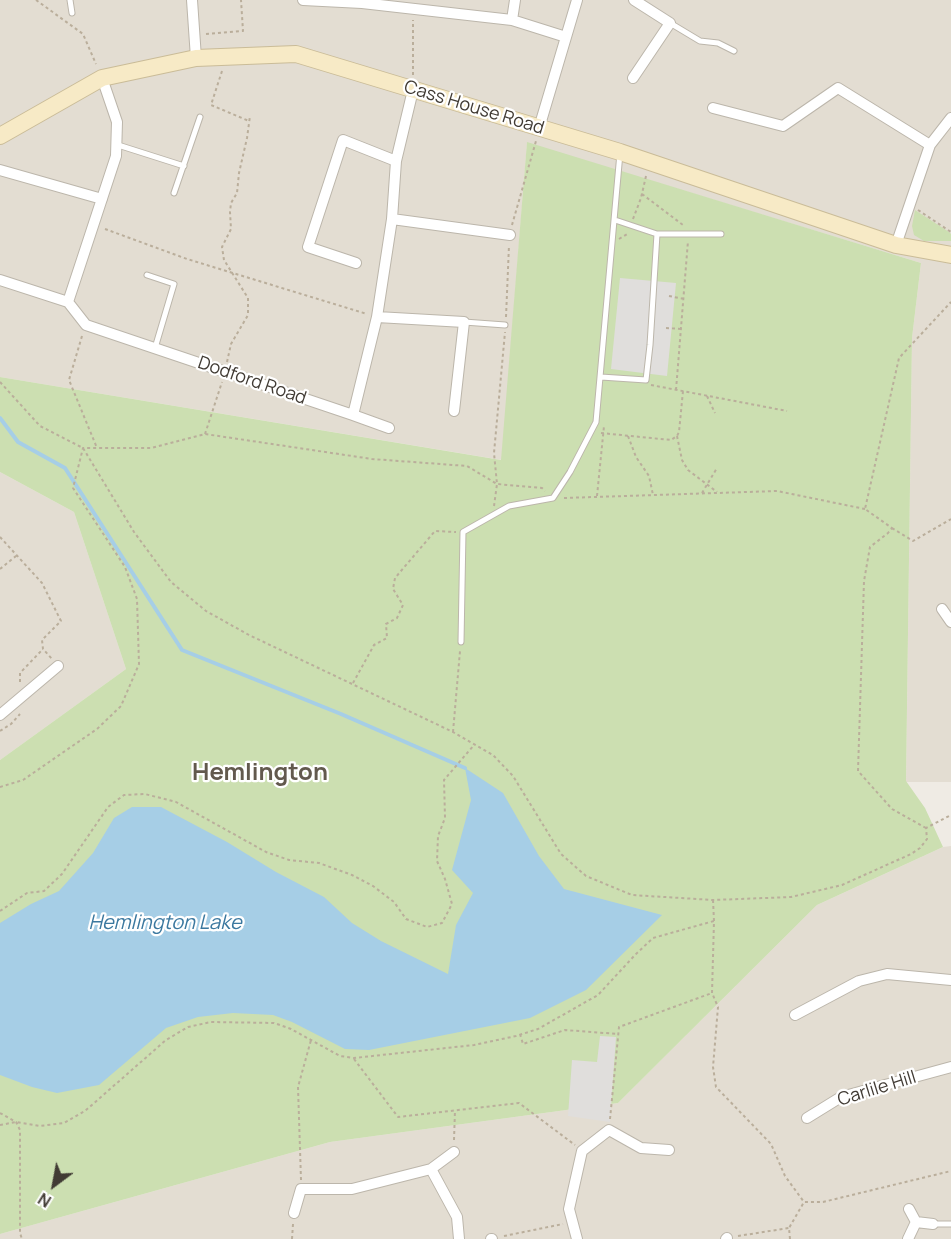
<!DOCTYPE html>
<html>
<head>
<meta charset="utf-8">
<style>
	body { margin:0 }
	#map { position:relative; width:951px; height:1239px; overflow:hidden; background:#efebe4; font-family:Manrope,sans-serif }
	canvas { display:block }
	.north { position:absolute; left:24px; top:1155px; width:60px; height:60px; -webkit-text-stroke:4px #fff; paint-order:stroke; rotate:212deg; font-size:16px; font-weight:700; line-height:24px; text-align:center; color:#413b34 }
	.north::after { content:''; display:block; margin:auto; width:21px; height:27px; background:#413b34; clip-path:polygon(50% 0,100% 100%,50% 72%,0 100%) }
</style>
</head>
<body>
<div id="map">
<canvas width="951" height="1239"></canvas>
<div class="north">N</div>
</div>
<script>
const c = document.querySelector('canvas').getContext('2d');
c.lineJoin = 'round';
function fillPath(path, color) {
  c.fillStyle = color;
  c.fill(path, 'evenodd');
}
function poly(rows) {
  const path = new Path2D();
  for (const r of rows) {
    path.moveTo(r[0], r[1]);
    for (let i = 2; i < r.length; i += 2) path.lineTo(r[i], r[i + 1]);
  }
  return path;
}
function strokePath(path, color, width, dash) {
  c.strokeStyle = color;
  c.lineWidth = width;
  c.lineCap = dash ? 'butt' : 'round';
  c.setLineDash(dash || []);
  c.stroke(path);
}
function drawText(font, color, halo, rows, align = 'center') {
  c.font = font + ' Manrope,sans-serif';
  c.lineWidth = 4.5;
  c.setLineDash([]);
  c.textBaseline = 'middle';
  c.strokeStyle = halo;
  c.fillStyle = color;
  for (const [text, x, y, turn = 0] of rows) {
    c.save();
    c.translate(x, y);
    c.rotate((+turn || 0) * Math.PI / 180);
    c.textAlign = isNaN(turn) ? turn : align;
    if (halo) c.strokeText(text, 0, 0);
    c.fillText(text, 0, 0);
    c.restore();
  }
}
const residential = poly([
	[0,0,951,0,951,782,906,782,912,338,921,263,527,143,502,460,0,377],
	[0,472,74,512,126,669,0,760],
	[951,846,951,1239,0,1239,0,1234,330,1142,618,1103,817,905,943,847]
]);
const green = poly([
	[527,142,921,263,912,338,906,781,925,808,943,847,817,905,618,1103,330,1142,0,1234,0,760,126,669,74,512,0,472,0,377,501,460],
	[915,210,949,232,951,234,951,241,924,241,914,235,912,226]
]);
const parking = poly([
	[620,278,676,283,667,376,611,369],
	[600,1036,616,1037,610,1122,568,1116,572,1060,597,1062]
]);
const water = poly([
	[465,768,503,793,539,856,564,889,662,915,586,990,530,1018,369,1050,345,1049,292,1022,273,1015,233,1013,198,1017,166,1028,99,1085,57,1093,32,1087,0,1075,0,923,31,904,59,891,93,853,114,818,132,807,161,807,227,842,276,872,324,897,352,923,381,941,448,974,456,925,473,893,452,870,471,800]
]);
const stream = poly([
	[0,418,18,442,65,468,182,650,341,714,465,768]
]);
const path = poly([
	[36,0,83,34,96,64],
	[206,34,243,31,241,0],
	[222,71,211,105,249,121],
	[413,75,413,20],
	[642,194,683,225],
	[918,210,951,232],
	[633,219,641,198,646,176],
	[512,225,536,141],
	[105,229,187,259,367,314],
	[619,239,629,233],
	[669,296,684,299],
	[506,317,509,245],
	[666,328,682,329],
	[82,336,69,380,97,448],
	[227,362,231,344,248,315,248,298,224,260,222,247,231,229,230,212,231,203,237,193,239,173,247,138,250,116],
	[0,382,40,426,83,448,134,532,171,582,206,611,249,635,453,732,493,755,513,776,561,854,586,876,632,895,713,900,791,897,842,885,911,854,920,848,927,839,926,828,951,815],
	[651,385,787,411],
	[676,390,688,241],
	[707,396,715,413],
	[601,433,671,440,677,436,679,432,683,391],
	[205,434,222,382],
	[628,436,636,457,649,476,653,495],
	[677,436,682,460,688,470,717,492],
	[702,493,717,468],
	[597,496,604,426],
	[564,498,777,491,865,509],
	[494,506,497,484,494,453,505,332],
	[892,528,913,541,951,519],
	[0,537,42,583,61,621,42,640,43,649,52,659],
	[0,569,16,556],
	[20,682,20,673,43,649],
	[353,683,374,645,387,638,386,624,397,618,403,605,393,589,395,578,435,531,456,532],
	[0,731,11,724,20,714],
	[453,732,460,651],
	[0,787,23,780,97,729,121,706,139,664,137,599,125,567,73,488,83,448,151,448,205,434,372,459,467,466,497,484,542,488,545,491],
	[926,828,892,809,858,771,864,581,870,547,888,533,892,528,865,509,899,358,951,302],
	[713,900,714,921,712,993,718,1007,713,1067,716,1087,771,1144,785,1176,804,1202,823,1202,951,1171],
	[0,911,27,893,44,891,62,874,108,807,124,795,145,794,176,802,266,852,289,860,319,863,352,875,373,886,394,902,406,919,427,927,442,923,452,904,445,879,437,861,438,836,445,818,444,780,474,745],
	[520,1034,523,1044,565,1030,618,1034],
	[354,1059,398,1117,519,1103,575,1145],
	[0,1113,16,1122,20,1130,20,1233,22,1239],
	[610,1119,619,1027,712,993],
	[0,1125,16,1122,40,1126,64,1123,85,1111,166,1040,188,1027,211,1022,274,1023,291,1029,340,1056,354,1058,474,1045,516,1036,538,1029,598,995,635,955,653,938,714,921],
	[454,1140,455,1110],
	[301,1180,298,1087,311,1040],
	[504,1236,563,1224],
	[738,1236,789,1228],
	[292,1239,293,1224],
	[790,1239,789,1228,804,1202]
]);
const lane = poly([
	[70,0,72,13],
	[670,23,700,41,718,43,734,51],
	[118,145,184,166],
	[174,193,200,117],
	[615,220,657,234,721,234],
	[147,275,174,284,155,348],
	[464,322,505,325],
	[601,377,646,380,650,345,657,234],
	[461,642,463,532,509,506,553,498,570,472,596,422,620,153],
	[933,1224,951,1224]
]);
const street = poly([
	[192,0,196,58],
	[303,0,362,3,512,20,566,37],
	[512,20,515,0],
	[102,78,117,122,116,156,68,302,86,325,353,415,377,317,392,219,396,161,413,90],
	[633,78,670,23,634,0],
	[713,108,783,126,838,88,930,145],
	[539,128,577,0],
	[0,170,102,199],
	[392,219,510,235],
	[896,245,930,145,951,118],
	[356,263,308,247,343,140,396,161],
	[0,280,68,302],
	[377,317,464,322,454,411],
	[353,415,389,428],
	[942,609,951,622],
	[0,715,58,666],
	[795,1015,859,981,887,974,951,980],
	[807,1118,841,1097,951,1067],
	[431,1169,457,1217,459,1239],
	[909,1209,916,1222,933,1224],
	[294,1213,301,1189,352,1189,431,1169,454,1152],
	[491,1239,492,1239],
	[577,1239,569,1209,582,1151,609,1130,641,1148,669,1150],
	[726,1239,727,1238],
	[908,1239,916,1222]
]);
const secondary = poly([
	[0,136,102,78,196,58,296,54,620,152,896,245,951,255]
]);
const streetNames = [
	["Cass House Road",474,108,17],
	["Dodford Road",252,381,19],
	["Carlile Hill",877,1089,-17]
];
const waterNames = [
	["Hemlington Lake",165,923]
];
const districtNames = [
	["Hemlington",260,773]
];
fillPath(residential, '#e3ddd2');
fillPath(green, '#ccdfb1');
fillPath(parking, '#e0dedc');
fillPath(water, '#a6cee6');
strokePath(stream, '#a6cee6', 4);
strokePath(lane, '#bcb6ab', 7);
strokePath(street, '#bcb6ab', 12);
strokePath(secondary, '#cabc98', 18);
strokePath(path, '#baae9b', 2, [3, 3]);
strokePath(lane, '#fff', 5);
strokePath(street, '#fff', 10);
strokePath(secondary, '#f7eac6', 16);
drawText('18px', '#413b34', '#fff', streetNames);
drawText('italic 20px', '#3b789f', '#fff', waterNames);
drawText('bold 24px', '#62594d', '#fff', districtNames);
</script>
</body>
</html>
